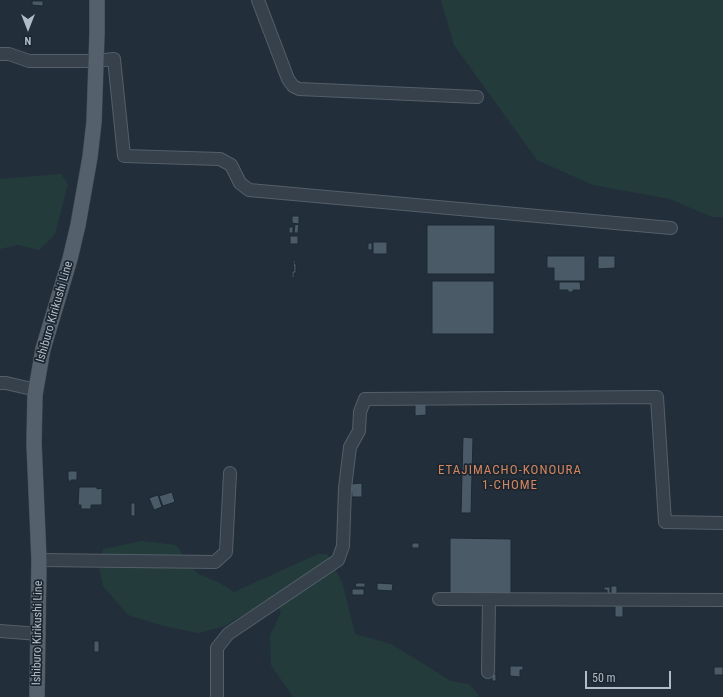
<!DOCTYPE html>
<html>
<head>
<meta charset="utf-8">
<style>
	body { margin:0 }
	#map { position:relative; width:723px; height:697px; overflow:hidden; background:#222f3b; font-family:"Roboto Condensed",sans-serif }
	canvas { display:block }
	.north { position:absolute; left:8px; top:8px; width:40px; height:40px; -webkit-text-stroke:3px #1b2630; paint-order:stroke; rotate:180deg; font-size:11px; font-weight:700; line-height:16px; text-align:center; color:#b1bcc7 }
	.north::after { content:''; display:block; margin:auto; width:14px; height:18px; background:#b1bcc7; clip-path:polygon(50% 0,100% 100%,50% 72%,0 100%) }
	.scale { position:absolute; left:585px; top:671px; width:86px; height:18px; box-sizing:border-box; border:2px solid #b1bcc7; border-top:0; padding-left:5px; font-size:12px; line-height:14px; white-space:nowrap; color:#b1bcc7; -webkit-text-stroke:3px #1b2630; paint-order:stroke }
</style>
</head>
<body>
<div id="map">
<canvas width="723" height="697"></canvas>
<div class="north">N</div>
<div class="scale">50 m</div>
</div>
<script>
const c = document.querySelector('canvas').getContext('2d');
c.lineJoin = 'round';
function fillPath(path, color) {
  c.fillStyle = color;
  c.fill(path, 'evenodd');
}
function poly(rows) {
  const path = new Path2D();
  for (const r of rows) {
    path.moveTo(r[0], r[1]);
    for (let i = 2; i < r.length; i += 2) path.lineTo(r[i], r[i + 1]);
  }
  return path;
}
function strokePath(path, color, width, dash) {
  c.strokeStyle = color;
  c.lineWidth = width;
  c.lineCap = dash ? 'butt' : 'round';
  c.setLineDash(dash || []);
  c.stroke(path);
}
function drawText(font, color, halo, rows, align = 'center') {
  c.font = font + ' "Roboto Condensed",sans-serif';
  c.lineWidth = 3.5;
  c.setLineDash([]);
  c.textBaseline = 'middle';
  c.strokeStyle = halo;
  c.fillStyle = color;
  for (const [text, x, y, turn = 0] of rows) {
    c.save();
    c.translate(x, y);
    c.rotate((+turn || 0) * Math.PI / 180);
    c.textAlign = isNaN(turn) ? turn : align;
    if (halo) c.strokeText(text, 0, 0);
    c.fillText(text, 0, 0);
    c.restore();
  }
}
const green = poly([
	[441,0,723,0,723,217,712,217,670,199,593,185,537,160,454,45],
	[61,174,68,184,55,234,39,250,18,245,0,249,0,179],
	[142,541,176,545,198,574,218,582,234,592,318,554,327,554,342,582,355,634,391,644,451,681,469,684,479,695,478,697,293,697,271,665,270,635,281,613,274,596,225,626,198,633,164,626,128,615,103,586,99,568,103,549]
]);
const building = poly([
	[32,1,43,1,43,6,32,5,32,1],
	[292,216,299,216,299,224,292,223,292,216],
	[295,224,299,225,298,233,294,233,295,224],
	[427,225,495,225,495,274,427,274,427,225],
	[289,227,293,227,293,233,289,233,289,227],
	[290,236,298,236,298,244,290,244,290,236],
	[373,242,387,242,387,254,373,254,373,242],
	[368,243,372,243,372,250,368,250,368,243],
	[547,256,585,256,585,281,554,281,554,268,547,268,547,256],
	[598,256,615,256,615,268,598,269,598,256],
	[293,260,295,260,295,264,296,264,296,273,294,273,294,278,292,278,292,271,294,271,293,260],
	[432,281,494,281,494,334,432,334,432,281],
	[559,282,580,282,581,290,573,290,573,292,568,292,568,290,559,290,559,282],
	[415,402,426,402,426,415,415,416,415,402],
	[463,437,473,438,471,513,461,513,463,437],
	[68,471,77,471,77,480,71,480,71,482,69,482,69,480,68,480,68,471],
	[362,483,362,497,352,497,351,484,362,483],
	[79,487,97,487,97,489,102,488,102,505,91,505,91,509,81,509,81,505,78,505,79,487],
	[172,492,175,502,163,506,159,496,172,492],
	[158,495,162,507,154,510,149,498,158,495],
	[131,503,135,503,135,516,131,516,131,503],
	[450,538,511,539,511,595,450,595,450,538],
	[412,543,419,543,419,548,412,548,412,543],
	[356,583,365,583,365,587,355,587,356,583],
	[377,583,393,584,392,591,377,590,377,583],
	[611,586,617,586,617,594,611,594,611,586],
	[604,587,610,587,610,594,607,594,607,590,604,590,604,587],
	[352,589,364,589,364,595,352,595,352,589],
	[615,606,623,606,623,617,615,617,615,606],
	[94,641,99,641,99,652,94,652,94,641],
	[510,666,523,666,523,670,520,670,520,677,510,676,510,666],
	[714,667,723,667,723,675,714,675,714,667],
	[492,674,496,674,496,681,492,681,492,674]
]);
const minor = poly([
	[258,0,288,79,293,86,299,89,477,97],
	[0,54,9,54,29,61,95,61,114,59,124,156,220,159,231,165,240,183,249,190,671,228],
	[0,383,6,383,36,390],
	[39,560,215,562,226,552,230,473],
	[439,599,723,600],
	[0,631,39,634],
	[488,672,489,599],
	[217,697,217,648,228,634,338,560,343,546,345,488,350,447,359,431,360,412,365,399,657,397,665,522,723,523]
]);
const major = poly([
	[37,697,39,560,34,443,35,395,43,349,70,259,78,225,90,157,94,122,97,33,97,0]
]);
const streetNames = [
	["Ishiburo Kirikushi Line",55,312,-74],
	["Ishiburo Kirikushi Line",38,633,-89]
];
const neighbourhoodNames = [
	["ETAJIMACHO-KONOURA",510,471],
	["1-CHOME",510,486]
];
fillPath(green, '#243b3c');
fillPath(building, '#4a5a67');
strokePath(building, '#1d2832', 1);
strokePath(minor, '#545f69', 14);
strokePath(major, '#3f4a54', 16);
strokePath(minor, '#36414b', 12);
strokePath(major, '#54606b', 15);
drawText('12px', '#b1bcc7', '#1b2630', streetNames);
c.letterSpacing = '1px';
drawText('13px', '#d4865f', '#1b2630', neighbourhoodNames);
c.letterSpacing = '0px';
</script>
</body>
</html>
